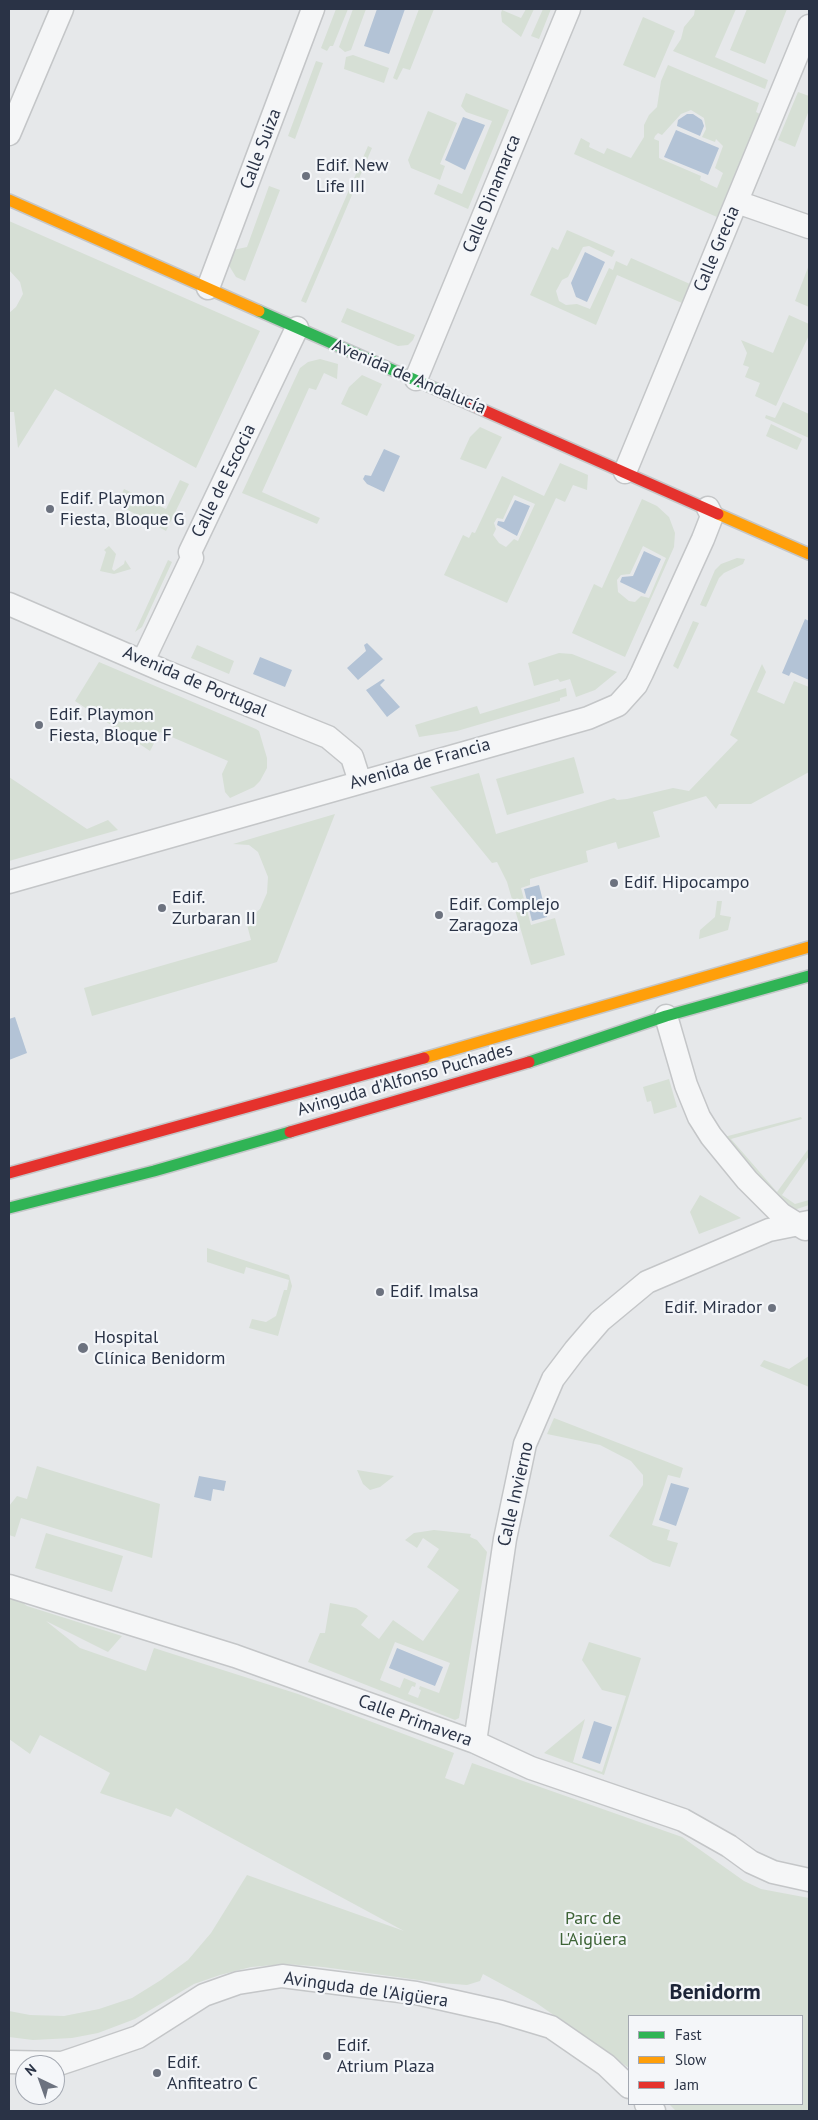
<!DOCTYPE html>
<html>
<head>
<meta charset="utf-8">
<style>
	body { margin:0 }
	#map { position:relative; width:818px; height:2120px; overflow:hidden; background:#e6e8ea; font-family:"PT Sans",sans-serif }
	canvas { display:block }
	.frame { position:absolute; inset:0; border:10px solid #2a3346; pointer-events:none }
	.legend { position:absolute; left:628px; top:2015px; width:175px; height:90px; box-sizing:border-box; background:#f4f6f9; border:1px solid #a3a8b1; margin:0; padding:6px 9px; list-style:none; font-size:15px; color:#2a3346 }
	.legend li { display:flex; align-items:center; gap:10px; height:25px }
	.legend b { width:25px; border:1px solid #a3a8b1 }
	.north { position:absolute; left:15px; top:2055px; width:50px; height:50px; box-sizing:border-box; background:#f4f6f9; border:1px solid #a3a8b1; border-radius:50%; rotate:318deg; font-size:14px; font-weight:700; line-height:20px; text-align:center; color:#2a3346 }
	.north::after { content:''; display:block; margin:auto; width:18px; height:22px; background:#6c727f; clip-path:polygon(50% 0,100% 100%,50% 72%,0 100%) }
</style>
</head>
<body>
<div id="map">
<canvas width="818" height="2120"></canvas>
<div class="frame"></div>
<ul class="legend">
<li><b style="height:6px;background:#30b455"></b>Fast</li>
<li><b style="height:6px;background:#ff9f0a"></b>Slow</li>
<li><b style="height:6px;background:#e5322d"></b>Jam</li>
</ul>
<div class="north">N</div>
</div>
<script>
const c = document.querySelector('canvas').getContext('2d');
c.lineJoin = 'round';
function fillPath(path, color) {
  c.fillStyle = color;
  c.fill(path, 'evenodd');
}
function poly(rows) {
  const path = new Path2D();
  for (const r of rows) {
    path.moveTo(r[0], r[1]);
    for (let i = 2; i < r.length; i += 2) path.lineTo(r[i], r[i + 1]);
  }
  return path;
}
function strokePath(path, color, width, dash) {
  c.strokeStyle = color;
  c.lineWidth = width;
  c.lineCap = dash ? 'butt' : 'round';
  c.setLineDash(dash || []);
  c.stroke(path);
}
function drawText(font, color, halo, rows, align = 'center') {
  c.font = font + ' "PT Sans",sans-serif';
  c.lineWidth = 4.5;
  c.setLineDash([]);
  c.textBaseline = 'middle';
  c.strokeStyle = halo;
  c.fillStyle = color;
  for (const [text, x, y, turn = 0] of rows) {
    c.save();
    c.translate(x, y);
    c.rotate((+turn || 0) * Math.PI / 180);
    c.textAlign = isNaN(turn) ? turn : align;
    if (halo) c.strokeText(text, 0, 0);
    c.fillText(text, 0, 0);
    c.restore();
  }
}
const green = poly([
	[336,9,348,9,333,46,330,46,327,51,321,48],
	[353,9,366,9,351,50,345,52,339,47],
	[419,9,434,9,410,70,403,68,397,80,393,78],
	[526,9,534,9,521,37,502,22,501,13,502,10,521,18],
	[543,9,551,9,539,39,531,36],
	[695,9,736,9,715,57,768,80,765,89,673,51,681,39,684,27,694,15],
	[747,9,787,9,765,64,730,50],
	[643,17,675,31,655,78,623,65],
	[353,55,389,68,384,83,344,69,346,57],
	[316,61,323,63,295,139,288,136],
	[668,65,759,103,756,112,760,114,717,217,574,154,581,138,590,143,589,147,604,154,607,148,631,158,644,137,644,125,649,115,657,107,661,81],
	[691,110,704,118,706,129,702,137,715,142,716,139,723,146,715,168,723,173,717,188,700,180,701,176,659,158,659,141,654,139,655,136,658,133,662,135,681,114],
	[798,92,809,96,809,110,795,147,778,140],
	[466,93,509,110,468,209,434,194,438,184,462,194,492,121,466,112,461,106],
	[428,111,457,123,440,164,445,166,440,180,411,168,408,160],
	[368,146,372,148,306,303,301,301],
	[269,186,280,190,245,281,236,277,228,264,233,250,247,247],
	[9,221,260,331,196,468,55,389,18,448,14,412,9,412,9,313,16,307,23,294,20,282,9,270],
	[567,230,615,251,612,257,589,246,583,247,568,277,562,280,556,291,559,301,566,305,577,304,590,309,609,268,613,270,616,261,627,266,631,258,690,284,682,303,617,275,596,325,530,295,552,247,558,250],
	[809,265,809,307,795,301],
	[347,308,415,335,413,340,408,345,398,346,341,322],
	[789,315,809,324,809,335,776,406,755,396,760,383,745,377,749,367,743,365,747,353,741,340,773,353],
	[320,359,338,364,337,379,324,373,316,390,309,388,262,492,320,518,317,524,242,493,300,368,308,362],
	[362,375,382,384,367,416,341,404,349,387],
	[783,402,809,414,809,438,765,418,766,415,775,418],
	[771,424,802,439,797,450,766,436],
	[480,427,502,437,486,469,460,459,470,437],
	[560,463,588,475,587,490,573,485,565,502,556,498,507,603,444,575,463,535,469,538,472,532,475,533,502,476,544,496],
	[514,495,535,504,518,541,514,539,506,547,499,543,493,535,496,529,494,523,497,518,503,519],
	[180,480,189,484,166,531,117,504,124,489,166,509],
	[642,499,657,506,669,517,675,533,674,547,625,657,572,633,594,584,602,588],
	[643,546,666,558,649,598,641,596,635,602,629,601,618,592,617,580,621,575,630,574],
	[109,546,116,554,112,569,114,571,124,564,125,560,131,569,114,574,100,571,106,552,104,550],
	[737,558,745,559,743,564,724,573,719,578,706,607,700,605,715,570,721,564],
	[168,560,172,562,142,627,135,632],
	[693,621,699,623,678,669,673,666],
	[197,645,234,661,229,674,191,658],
	[559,653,572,654,617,672,595,690,576,697,570,679,560,682,558,679,534,686,528,663],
	[99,662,256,729,259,731,267,758,267,768,260,781,254,787,230,798,225,792,222,774,228,761,160,732,150,751,75,701],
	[762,664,766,672,757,692,784,704,794,681,809,687,809,772,751,804,719,804,716,809,706,796,653,812,660,837,618,849,616,842,586,851,588,862,530,879,530,885,521,888,531,925,555,918,565,955,531,965,507,882,497,862,492,863,430,787,479,773,496,834,614,798,617,800,627,799,673,788,689,791,738,740,730,735],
	[566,688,567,696,560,698,560,701,457,731,419,737,415,725,477,706,480,714],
	[574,757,584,793,507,815,496,779],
	[9,777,87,829,108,820,118,830,9,861],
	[335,814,277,962,92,1016,84,988,251,940,246,921,260,909,267,893,268,877,258,852,249,845,233,844],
	[717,901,722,901,720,915,731,917,728,930,699,939,700,930,715,917],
	[669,1079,677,1107,654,1114,651,1101,647,1102,643,1087],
	[801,1117,802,1119,731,1139,777,1192,809,1148,809,1156,782,1195,795,1204,809,1200,809,1205,794,1210,775,1196,724,1137],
	[700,1195,741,1218,699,1234,690,1212],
	[207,1248,289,1275,292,1286,278,1336,249,1328,252,1319,266,1322,276,1316,284,1290,287,1290,289,1280,246,1267,244,1274,207,1262],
	[809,1356,809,1387,760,1366,764,1360,789,1369],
	[554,1418,683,1468,680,1478,668,1475,652,1525,670,1530,667,1540,678,1543,670,1567,653,1562,609,1536,643,1485,643,1475,636,1467,631,1461,600,1445,547,1434],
	[37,1466,160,1504,152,1558,21,1518,15,1537,9,1535,9,1506,17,1496,27,1499],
	[357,1470,394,1476,380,1487,370,1490,363,1484],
	[434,1530,471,1534,470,1537,477,1540,487,1552,459,1718,455,1720,308,1662,320,1633,325,1633,330,1603,356,1608,368,1616,361,1625,379,1639,393,1620,423,1641,459,1590,427,1567,439,1549,423,1538,417,1548,405,1540,414,1533],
	[395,1642,450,1663,439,1693,420,1686,419,1689,421,1690,418,1698,408,1694,412,1686,415,1687,416,1683,404,1678,400,1688,380,1680],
	[46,1533,123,1556,112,1592,35,1568],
	[9,1592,27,1606,122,1636,108,1652,46,1621,80,1648,146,1671,154,1648,298,1694,454,1753,445,1778,464,1785,472,1763,682,1837,744,1881,761,1889,809,1898,809,2111,676,2111,669,2104,802,2104,802,2016,629,2016,629,2068,535,2002,483,1974,480,1981,467,1985,441,1983,323,1967,286,1964,251,1967,220,1975,194,1984,135,2019,98,2033,72,2038,33,2040,9,2037,9,2011,30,2015,64,2016,99,2009,132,1998,161,1980,188,1960,211,1933,247,1875,404,1931,176,1808,171,1817,100,1793,110,1773,40,1735,30,1754,9,1739],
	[589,1642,641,1658,604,1775,544,1753,585,1719,573,1762,602,1772,626,1696,602,1690,582,1660]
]);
const water = poly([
	[377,9,405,9,389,54,364,46],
	[687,114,693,114,702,120,704,126,700,136,677,126,678,120],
	[463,117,485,125,465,170,445,160],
	[676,130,719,148,708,175,664,157],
	[585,252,605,262,587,302,576,297,571,283],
	[384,449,400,456,384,492,367,484,363,479,365,475,371,476],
	[515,500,530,506,517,536,497,525,498,521,504,522],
	[644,551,661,559,645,594,620,582,622,577,633,576],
	[805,619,809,621,809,680,791,672,789,676,782,673],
	[367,643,383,659,358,680,347,668,366,651,364,645],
	[260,657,292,670,285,687,253,674],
	[383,679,385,680,380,685,400,707,387,717,366,690],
	[539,885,547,917,532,921,524,889],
	[15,1017,27,1053,9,1060,9,1019],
	[199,1476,226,1481,224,1491,213,1489,211,1501,194,1497],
	[671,1483,689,1488,676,1526,659,1520],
	[397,1648,443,1667,435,1686,389,1668],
	[594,1721,612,1727,600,1764,582,1758]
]);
const street = poly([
	[9,134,62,9],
	[737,202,809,227],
	[208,288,313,9],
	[416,379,569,9],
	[625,472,809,26],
	[9,604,164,671,328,737,352,757,360,782],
	[143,661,192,558,190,552,297,328],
	[9,882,588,718,618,705,636,685,642,673,703,539,712,516,708,508],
	[666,1016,686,1085,699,1117,711,1136,747,1180,781,1214,805,1229],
	[9,1586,235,1656,475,1742,531,1768,683,1820,729,1846,751,1862,773,1872,809,1880],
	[475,1742,505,1539,525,1444,553,1379,575,1350,600,1321,647,1282,769,1230,809,1222],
	[9,2062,62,2063,77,2058,138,2037,204,1995,238,1983,282,1976,416,1993,501,2012,551,2027,606,2065,629,2087],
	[646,2104,654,2111]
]);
const fast = poly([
	[259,311,456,398],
	[529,1062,666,1016,809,976],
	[9,1208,154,1171,290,1132]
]);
const slow = poly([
	[9,200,259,311],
	[718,514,809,554],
	[424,1058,809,947]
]);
const jam = poly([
	[456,398,718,514],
	[290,1132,529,1062],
	[9,1173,424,1058]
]);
const markers = [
	[306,176,5,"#6c727f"],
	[50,509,5,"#6c727f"],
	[39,725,5,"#6c727f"],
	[614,883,5,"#6c727f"],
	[162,908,5,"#6c727f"],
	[439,915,5,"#6c727f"],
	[380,1292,5,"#6c727f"],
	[772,1308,5,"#6c727f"],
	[83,1348,6,"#6c727f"],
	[327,2056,5,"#6c727f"],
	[157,2073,5,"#6c727f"]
];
const streetNames = [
	["Calle Suiza",261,149,-69],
	["Calle Dinamarca",492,194,-68],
	["Calle Grecia",717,249,-67],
	["Avenida de Andalucía",409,377,23],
	["Calle de Escocia",224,481,-64],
	["Avenida de Portugal",195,682,23],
	["Avenida de Francia",420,764,-16],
	["Avinguda d'Alfonso Puchades",405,1080,-16],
	["Calle Invierno",516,1494,-77],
	["Calle Primavera",415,1721,20],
	["Avinguda de l'Aigüera",366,1990,8]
];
const poiNames = [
	["Edif. New",316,166],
	["Life III",316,187],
	["Edif. Playmon",60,499],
	["Fiesta, Bloque G",60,520],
	["Edif. Playmon",49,715],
	["Fiesta, Bloque F",49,736],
	["Edif. Hipocampo",624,883],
	["Edif.",172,898],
	["Zurbaran II",172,919],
	["Edif. Complejo",449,905],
	["Zaragoza",449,926],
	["Edif. Imalsa",390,1292],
	["Edif. Mirador",762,1308,"right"],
	["Hospital",94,1338],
	["Clínica Benidorm",94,1359],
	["Edif.",337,2046],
	["Atrium Plaza",337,2067],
	["Edif.",167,2063],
	["Anfiteatro C",167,2084]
];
const parkNames = [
	["Parc de",593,1919],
	["L'Aigüera",593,1940]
];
const districtNames = [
	["Benidorm",715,1993]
];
fillPath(green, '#d6dfd5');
fillPath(water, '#b3c3d6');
strokePath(street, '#c4c6c8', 25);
strokePath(fast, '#c4c6c8', 14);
strokePath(slow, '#c4c6c8', 14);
strokePath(jam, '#c4c6c8', 14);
strokePath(street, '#f5f6f7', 22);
strokePath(fast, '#30b455', 11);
strokePath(slow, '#ff9f0a', 11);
strokePath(jam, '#e5322d', 11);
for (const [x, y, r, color] of markers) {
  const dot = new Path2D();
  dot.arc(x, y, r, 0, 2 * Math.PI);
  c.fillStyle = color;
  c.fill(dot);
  strokePath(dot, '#f4f6f9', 2);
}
drawText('18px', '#2a3346', '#f4f6f9', streetNames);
drawText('18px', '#2a3346', '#f4f6f9', poiNames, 'left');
drawText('18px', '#3d6336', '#f4f6f9', parkNames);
drawText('bold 22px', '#1c2437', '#f4f6f9', districtNames);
</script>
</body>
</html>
